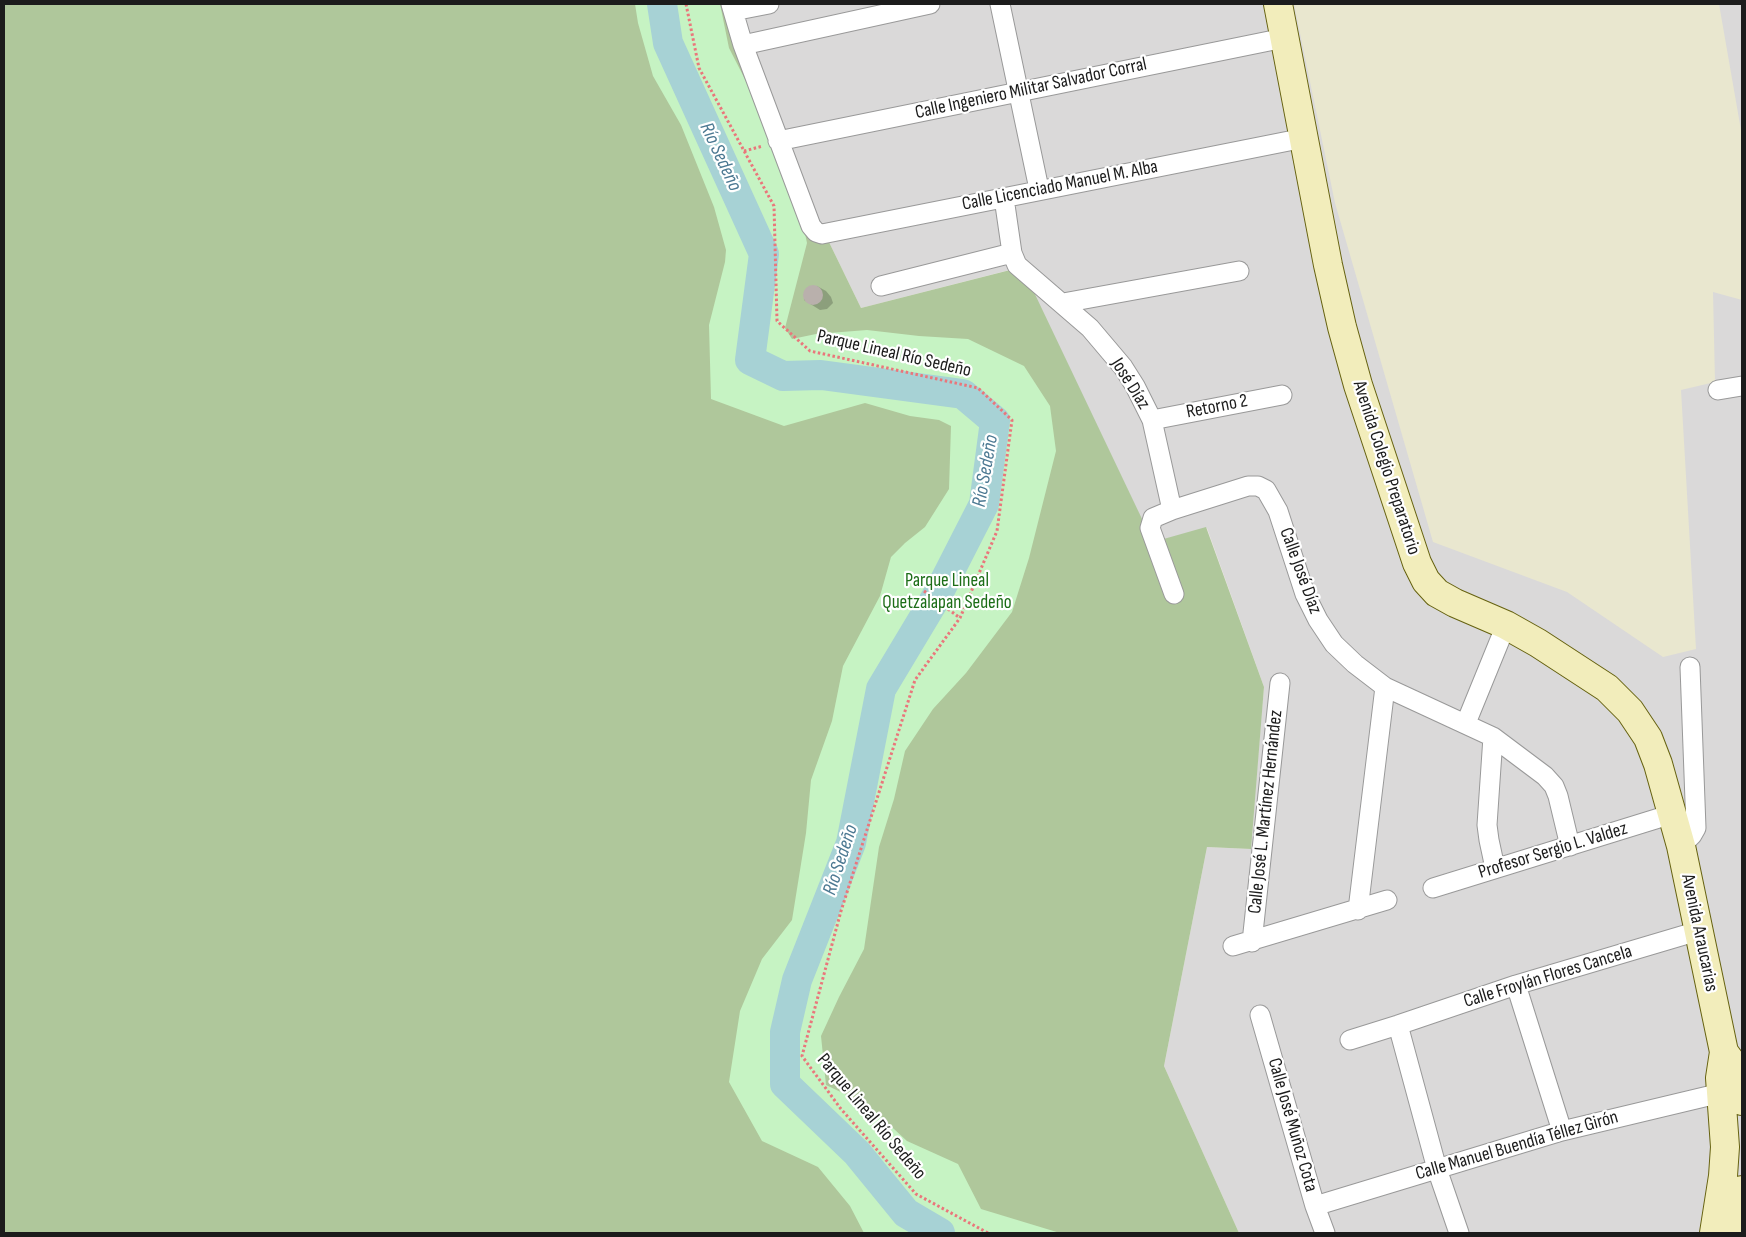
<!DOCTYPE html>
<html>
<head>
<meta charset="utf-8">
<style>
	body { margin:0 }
	#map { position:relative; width:1746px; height:1237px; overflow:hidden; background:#ece8e3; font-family:"Sofia Sans Condensed",sans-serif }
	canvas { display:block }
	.frame { position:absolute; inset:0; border:5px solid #1c1c1c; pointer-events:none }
</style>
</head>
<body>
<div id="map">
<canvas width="1746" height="1237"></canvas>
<div class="frame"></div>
</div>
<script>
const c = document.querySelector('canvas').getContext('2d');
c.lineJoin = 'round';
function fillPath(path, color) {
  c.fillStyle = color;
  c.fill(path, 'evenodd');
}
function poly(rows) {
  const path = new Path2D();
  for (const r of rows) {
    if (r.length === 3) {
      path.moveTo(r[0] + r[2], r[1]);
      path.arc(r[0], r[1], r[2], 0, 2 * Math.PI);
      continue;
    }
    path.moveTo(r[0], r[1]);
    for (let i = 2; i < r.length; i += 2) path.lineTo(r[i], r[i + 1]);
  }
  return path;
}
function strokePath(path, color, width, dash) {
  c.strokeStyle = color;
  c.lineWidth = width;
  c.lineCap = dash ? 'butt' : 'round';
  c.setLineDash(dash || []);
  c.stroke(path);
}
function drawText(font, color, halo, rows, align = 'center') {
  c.font = font + ' "Sofia Sans Condensed",sans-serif';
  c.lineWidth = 4.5;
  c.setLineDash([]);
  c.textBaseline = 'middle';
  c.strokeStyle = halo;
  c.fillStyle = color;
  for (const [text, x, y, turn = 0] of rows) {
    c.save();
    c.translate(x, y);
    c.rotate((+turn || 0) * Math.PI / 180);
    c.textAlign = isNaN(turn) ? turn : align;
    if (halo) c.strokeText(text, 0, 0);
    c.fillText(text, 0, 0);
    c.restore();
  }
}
const residential = poly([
	[730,4,1742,4,1742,1233,1239,1233,1164,1066,1207,847,1250,849,1264,687,1207,528,1153,543,1021,267,861,308,744,67]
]);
const farmland = poly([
	[1294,4,1719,4,1742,136,1742,300,1713,292,1715,382,1681,390,1696,649,1663,657,1567,592,1433,542,1335,203]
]);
const forest = poly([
	[4,4,730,4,744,67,861,308,1022,267,1153,542,1206,527,1264,687,1251,849,1207,847,1164,1066,1239,1233,4,1233]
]);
const park = poly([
	[635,4,720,4,729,48,751,91,795,185,807,243,785,328,792,339,816,334,867,330,919,336,968,339,1024,366,1050,406,1056,451,1029,558,1012,612,966,673,933,709,905,751,894,799,879,847,864,949,839,997,821,1036,826,1085,868,1105,907,1141,958,1164,981,1209,1060,1233,864,1233,850,1206,818,1167,762,1141,729,1082,740,1011,762,959,792,920,806,833,811,780,832,721,843,666,880,596,891,557,905,543,925,527,949,489,951,426,939,420,910,416,865,403,784,426,711,399,709,325,725,262,726,250,714,207,681,125,653,76,638,23]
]);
const shadow = poly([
	[817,286,826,291,831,297,833,303,827,309,820,310,804,300,804,293,810,287]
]);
const river = poly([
	[662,4,668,43,764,254,750,360,783,376,821,375,963,394,995,421,984,504,938,594,881,689,851,843,797,980,785,1032,785,1084,857,1153,906,1213,940,1233]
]);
const building = poly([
	[813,295,10]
]);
const path = poly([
	[686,4,699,68,774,206,777,321,810,351,978,388,1012,420,997,531,960,618,915,680,841,911,802,1056,841,1109,916,1194,988,1233],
	[744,151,763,146],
	[924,591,960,618]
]);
const street = poly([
	[731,4,743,45,811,226,816,232,822,234,1304,138],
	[1000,4,1039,189],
	[733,11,769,4],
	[743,45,930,4],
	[778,141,1284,38],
	[1004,198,1012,253,1017,265,1090,328,1123,367,1135,386,1152,420,1172,510,1248,486,1258,486,1266,490,1278,511,1305,594,1318,620,1334,644,1355,664,1385,687,1493,737,1545,776,1554,786,1558,796,1570,846],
	[881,286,1012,253],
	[1063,303,1239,271],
	[1718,390,1742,386],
	[1152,420,1282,395],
	[1172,510,1153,518,1150,528,1174,594],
	[1466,723,1506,625],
	[1493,737,1487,825,1489,840,1495,868],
	[1681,846,1692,835,1696,828,1690,667],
	[1433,888,1672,814],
	[1358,910,1385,687],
	[1252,942,1280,683],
	[1233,946,1387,900],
	[1516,985,1562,1131],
	[1260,1015,1315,1206,1325,1233],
	[1398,1025,1437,1169,1459,1233],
	[1350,1040,1398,1025,1516,985,1698,931],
	[1315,1206,1562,1131,1721,1093]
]);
const secondary = poly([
	[1278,4,1328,265,1342,327,1358,385,1417,563,1426,581,1437,593,1455,603,1506,625,1538,643,1607,688,1630,711,1648,738,1658,764,1681,846,1724,1052,1720,1078,1725,1147,1723,1176,1714,1233],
	[1724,1052,1740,1074,1742,1101],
	[1736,1233,1742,1190]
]);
const streetNames = [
	["Calle Ingeniero Militar Salvador Corral",1031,89,-12],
	["Calle Licenciado Manuel M. Alba",1060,186,-11],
	["Parque Lineal Río Sedeño",894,354,13],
	["José Díaz",1130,384,58],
	["Retorno 2",1217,407,-11],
	["Avenida Colegio Preparatorio",1386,468,72],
	["Calle José Díaz",1300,571,70],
	["Calle José L. Martínez Hernández",1266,812,-84],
	["Profesor Sergio L. Valdez",1553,851,-17],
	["Avenida Araucarias",1699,933,78],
	["Calle Froylán Flores Cancela",1548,977,-17],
	["Parque Lineal Río Sedeño",871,1117,50],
	["Calle José Muñoz Cota",1292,1125,74],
	["Calle Manuel Buendía Téllez Girón",1517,1146,-16]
];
const parkNames = [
	["Parque Lineal",947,581],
	["Quetzalapan Sedeño",947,603]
];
const waterNames = [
	["Río Sedeño",720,157,65],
	["Río Sedeño",986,471,-80],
	["Río Sedeño",841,860,-72]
];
fillPath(residential, '#dad9d9');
fillPath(farmland, '#e9e7cf');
fillPath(forest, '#afc79b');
fillPath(park, '#c6f3c3');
fillPath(shadow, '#0003');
strokePath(river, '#a7d2d5', 30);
fillPath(building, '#b9b0ac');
strokePath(street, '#999', 21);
strokePath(secondary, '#666210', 30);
strokePath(path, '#ea767b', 3, [2.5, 2.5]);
strokePath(street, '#fff', 19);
strokePath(secondary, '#f2edbb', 28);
drawText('19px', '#1c1c1c', '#fff', streetNames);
drawText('19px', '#1c6d17', '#fff', parkNames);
drawText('italic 20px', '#4c7992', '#fff', waterNames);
</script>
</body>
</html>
